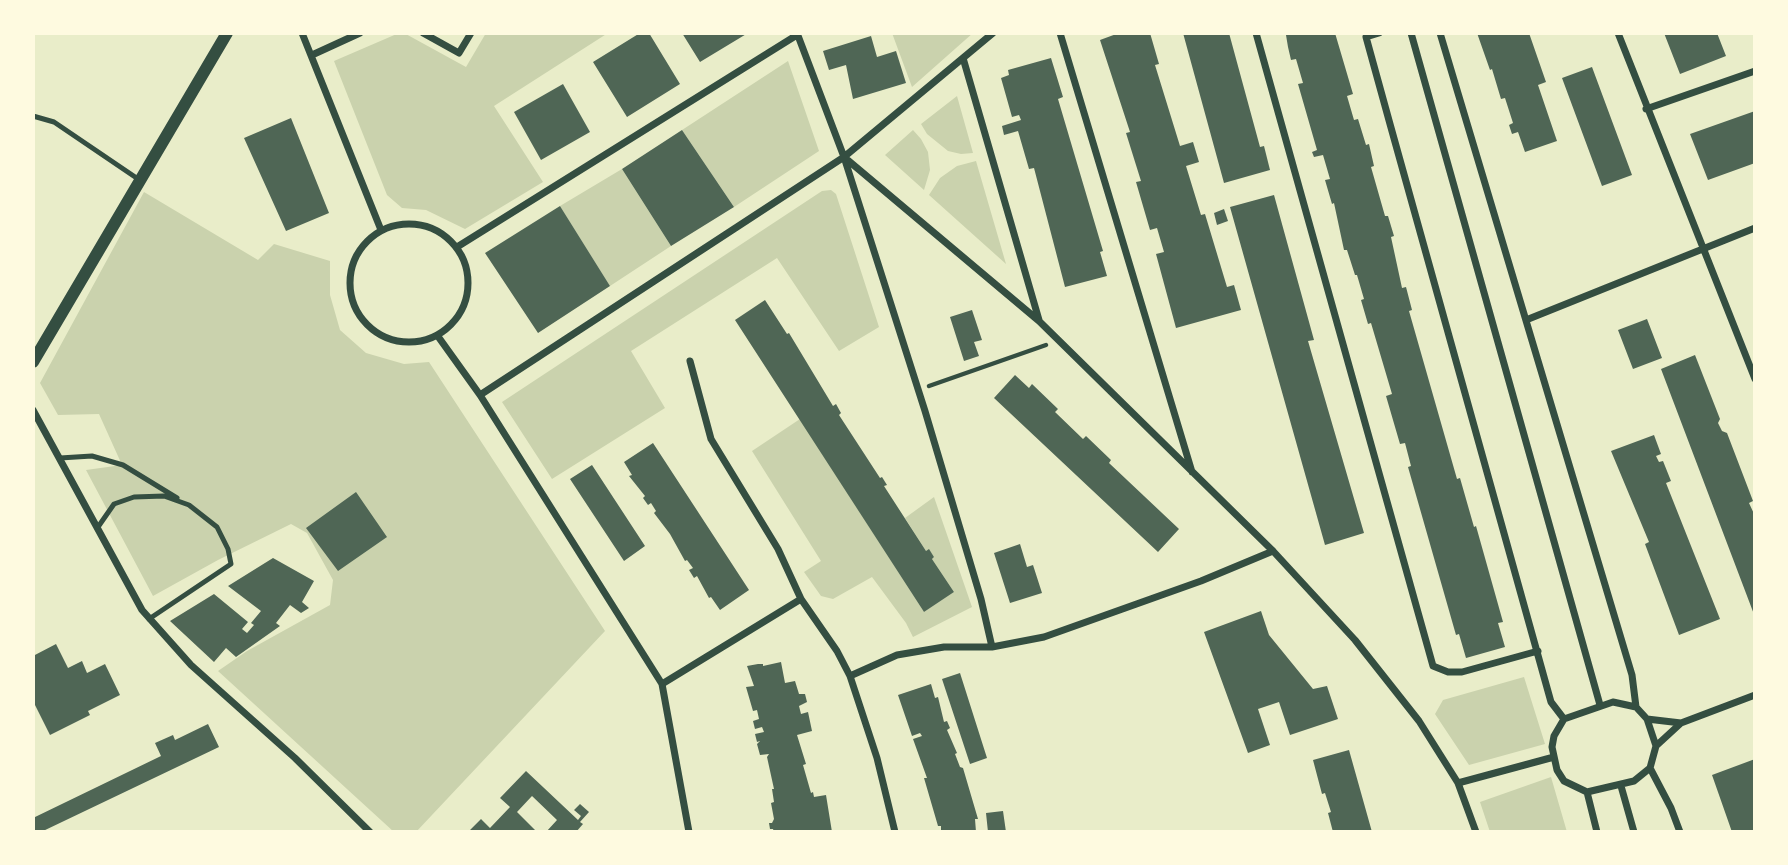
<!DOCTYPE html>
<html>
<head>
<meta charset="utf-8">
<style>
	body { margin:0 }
	#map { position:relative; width:1788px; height:865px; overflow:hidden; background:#e9edc9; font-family:"Noto Sans",sans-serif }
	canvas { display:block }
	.frame { position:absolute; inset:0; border:35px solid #fefae0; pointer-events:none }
</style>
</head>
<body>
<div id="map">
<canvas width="1788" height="865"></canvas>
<div class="frame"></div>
</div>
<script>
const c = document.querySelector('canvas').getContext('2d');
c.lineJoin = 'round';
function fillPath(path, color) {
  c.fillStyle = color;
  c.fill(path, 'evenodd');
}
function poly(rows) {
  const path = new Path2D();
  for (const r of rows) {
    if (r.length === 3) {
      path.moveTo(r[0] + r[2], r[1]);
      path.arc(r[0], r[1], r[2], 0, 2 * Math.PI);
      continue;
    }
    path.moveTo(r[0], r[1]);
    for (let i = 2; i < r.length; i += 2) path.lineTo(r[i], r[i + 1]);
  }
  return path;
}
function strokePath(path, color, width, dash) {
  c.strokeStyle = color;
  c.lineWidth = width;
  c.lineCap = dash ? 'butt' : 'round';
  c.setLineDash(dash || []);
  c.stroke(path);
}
const green = poly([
	[399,33,404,33,466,67,486,33,608,33,494,106,543,182,465,229,426,210,402,208,387,195,334,61],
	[892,33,973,33,912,87],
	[788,61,819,151,734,207,682,130],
	[957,96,973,153,961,154,948,151,927,134,921,124],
	[913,130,921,139,928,152,930,170,924,190,885,155],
	[976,161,1006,264,929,195,940,178,957,166],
	[622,169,671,246,610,286,560,206],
	[831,190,836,194,879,327,839,351,777,258,631,351,665,408,552,479,502,402,822,191],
	[144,192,258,260,274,244,330,261,330,295,340,330,366,353,404,364,429,362,605,631,416,832,394,832,218,671,247,651,330,605,333,580,307,533,291,524,218,560,153,596,86,470,122,465,99,414,58,415,40,383],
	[800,419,924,612,954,592,932,559,934,557,929,550,926,551,905,518,934,497,972,607,913,637,906,623,872,577,833,599,821,596,804,572,821,561,752,451],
	[1524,677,1545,744,1469,765,1435,714,1443,700],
	[1551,777,1567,832,1490,832,1480,802]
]);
const building = poly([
	[640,33,649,33,680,84,627,117,593,62],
	[682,33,748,33,700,62],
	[1119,33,1150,33,1159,64,1155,65,1180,146,1193,142,1199,162,1186,166,1201,215,1205,214,1227,287,1234,285,1241,310,1176,328,1156,254,1164,252,1157,228,1150,230,1136,182,1141,181,1126,133,1130,132,1100,40],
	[1183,33,1229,33,1260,147,1264,146,1270,170,1224,183],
	[1289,33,1335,33,1353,94,1347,96,1354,120,1358,119,1366,145,1369,144,1374,166,1371,167,1385,216,1388,216,1394,236,1391,237,1402,288,1406,287,1412,310,1409,311,1457,479,1460,478,1474,527,1476,526,1503,622,1498,623,1505,647,1466,658,1459,634,1456,635,1408,467,1411,466,1405,443,1400,444,1386,396,1392,394,1371,323,1368,324,1361,300,1364,299,1357,275,1355,275,1347,250,1344,250,1334,203,1332,204,1325,180,1330,179,1323,155,1314,157,1312,152,1317,150,1298,84,1303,83,1296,59,1291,60,1288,47,1286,35],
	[1477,33,1529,33,1546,82,1538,85,1557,141,1525,152,1518,132,1512,134,1509,125,1513,123,1505,98,1501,99,1492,69,1490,70],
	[1664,33,1717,33,1726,56,1680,74],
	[871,36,877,57,896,51,906,83,853,99,846,65,829,70,823,51],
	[1051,58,1063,97,1058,99,1103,251,1100,252,1107,276,1065,287,1034,168,1029,169,1018,131,1004,135,1002,126,1021,120,1019,115,1012,117,1001,78,1009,75,1008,70],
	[1592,67,1632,175,1602,186,1562,78],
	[563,84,590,132,541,160,514,112],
	[1755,111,1755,163,1708,180,1690,134],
	[291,118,329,213,286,231,244,138],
	[682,130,734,207,671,246,622,169],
	[1274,195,1314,340,1308,341,1364,533,1325,545,1230,207],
	[560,206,610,286,538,333,485,253],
	[1224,209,1228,221,1217,225,1214,213],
	[765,300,787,334,789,333,833,406,836,404,841,413,839,415,880,478,882,477,887,485,884,486,926,551,929,549,934,557,932,559,954,592,924,612,735,320],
	[972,310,982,340,974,342,979,356,964,361,950,317],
	[1647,319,1662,358,1633,369,1618,330],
	[1695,355,1720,419,1718,423,1722,431,1727,433,1753,501,1749,503,1755,516,1755,617,1661,369],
	[1015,375,1029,388,1032,384,1058,409,1055,412,1083,439,1086,436,1111,460,1109,463,1179,529,1158,552,994,398],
	[1654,435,1661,454,1656,456,1659,462,1663,461,1671,481,1666,483,1720,619,1679,635,1645,544,1649,542,1611,451],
	[653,443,749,590,720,610,711,597,709,598,697,576,694,578,689,570,693,568,687,560,685,561,670,534,654,513,656,511,651,503,648,505,643,498,645,496,629,476,632,475,624,462],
	[592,465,645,546,624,561,570,479],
	[356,492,387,537,338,571,306,528],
	[1020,544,1027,567,1033,565,1042,593,1010,603,994,553],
	[273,558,314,581,302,602,309,608,301,613,290,605,276,623,280,626,236,657,226,648,214,662,170,621,214,594,248,622,242,629,247,633,254,625,251,623,261,611,228,586],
	[1261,611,1269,635,1313,689,1327,686,1338,719,1290,735,1279,702,1258,709,1270,745,1248,753,1204,632],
	[56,644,68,668,82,661,87,673,105,664,120,695,88,711,90,715,50,735,33,701,33,656],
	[781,662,785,683,795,681,799,694,805,694,807,702,799,706,801,714,808,712,812,731,797,735,806,764,803,765,811,793,813,792,814,797,826,795,832,832,774,832,773,829,770,829,769,823,772,823,774,819,771,803,774,802,772,789,774,789,767,757,769,754,760,755,757,744,760,741,757,742,755,734,764,732,762,727,755,729,753,721,759,719,757,710,753,711,746,687,754,686,747,666,758,664,763,664,763,666],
	[960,673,987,758,970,764,942,679],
	[931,684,935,698,938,697,944,722,947,721,950,728,947,730,957,753,955,754,960,767,963,768,978,819,975,819,976,832,941,832,941,826,938,826,924,778,927,778,913,739,922,736,920,733,912,736,898,695],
	[208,724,219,747,41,832,33,832,33,818,161,756,155,743,173,735,175,740],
	[1349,750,1372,832,1333,832,1328,813,1331,812,1325,793,1322,794,1313,760],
	[1755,759,1755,832,1732,832,1712,775],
	[526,771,578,820,581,816,574,810,580,804,589,812,580,822,583,824,576,832,546,832,557,820,532,796,517,812,537,832,468,832,481,819,490,828,510,807,500,798],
	[1003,811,1006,832,988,832,986,813]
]);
const path = poly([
	[929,386,1046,345]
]);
const service = poly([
	[33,116,54,122,141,181],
	[60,458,92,456,123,465,177,498],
	[98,527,114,504,134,497,164,496,189,505,217,527,228,549,231,564,149,619]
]);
const minor = poly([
	[302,33,381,230],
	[423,33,459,53,471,33],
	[797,33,844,157,925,411,981,599,992,647],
	[1060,33,1192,472],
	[1256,33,1433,666,1448,672,1462,672,1538,651],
	[1379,33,1366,37,1390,124,1551,702,1564,719],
	[1411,33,1600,705],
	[1440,33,1632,675,1636,707],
	[1618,33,1755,379],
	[312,55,360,33],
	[963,58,1039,320],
	[1646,109,1755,71],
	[844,157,1039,321,1273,551,1355,640,1419,721,1458,783,1476,832],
	[409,283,59],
	[457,247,797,35],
	[1526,320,1755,228],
	[437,335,480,395,662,684,689,832],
	[690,361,711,439,778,549,801,599,837,651,850,676,877,758,895,832],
	[480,395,844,157,993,33],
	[33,410,142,610,191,665,295,758,370,832],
	[850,676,897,655,944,647,992,647,1044,637,1201,581,1273,551],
	[662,684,801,599],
	[1613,702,1636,707,1647,719,1656,746,1650,768,1634,781,1587,792,1564,781,1557,770,1552,747,1554,736,1564,719,1613,702],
	[1647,719,1681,723,1656,746],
	[1681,723,1755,695],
	[1650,768,1671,808,1680,832],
	[1458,783,1554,757],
	[1621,786,1634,832],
	[1587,792,1597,832]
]);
const tertiary = poly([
	[33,362,227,33]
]);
fillPath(green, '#cad2ad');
fillPath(building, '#4f6655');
strokePath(path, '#344e41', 4.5);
strokePath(service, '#344e41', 5);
strokePath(minor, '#344e41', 7);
strokePath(tertiary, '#344e41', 12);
</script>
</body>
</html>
